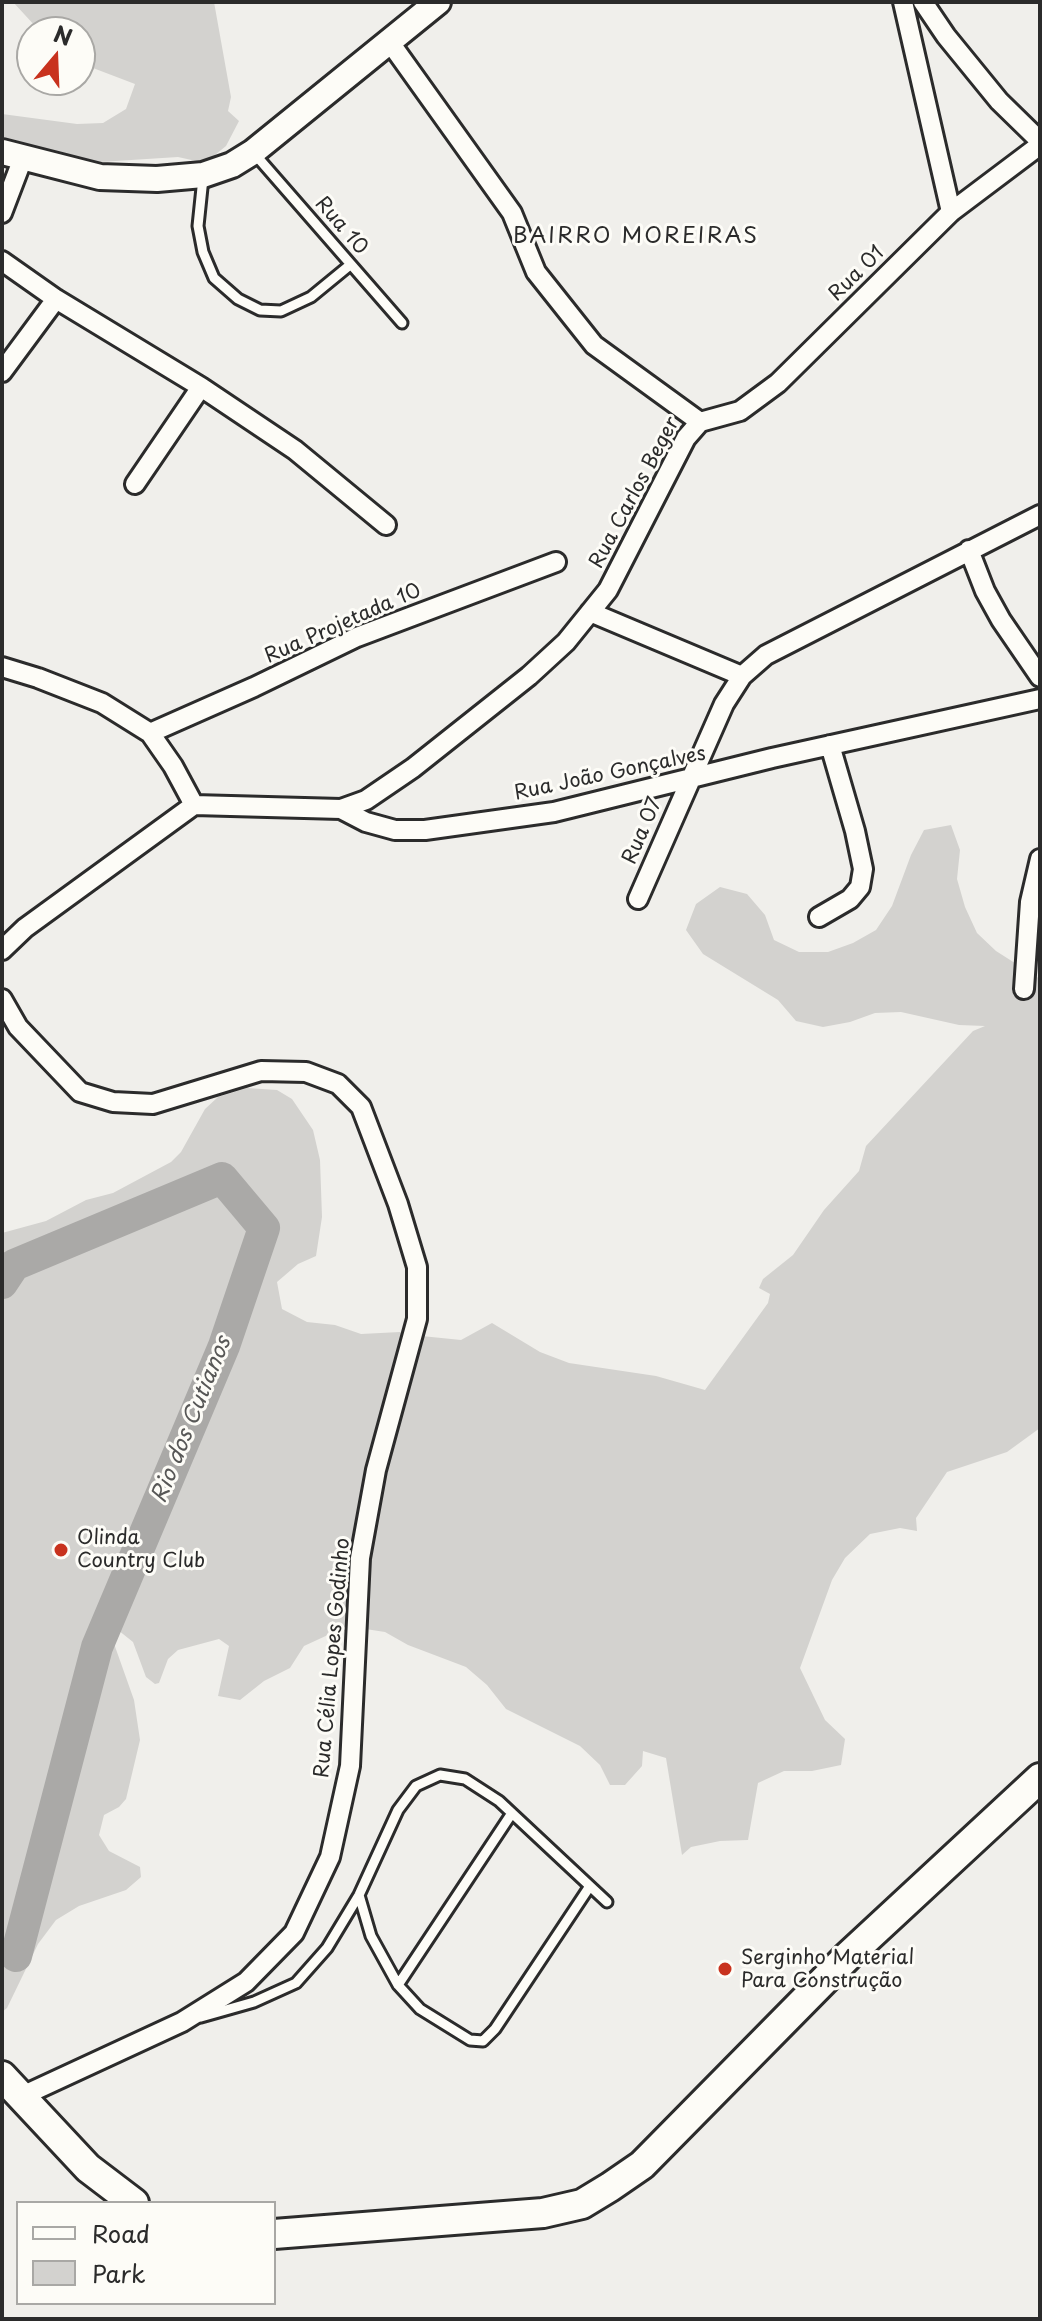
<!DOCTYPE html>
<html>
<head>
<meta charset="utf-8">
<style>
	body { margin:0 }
	#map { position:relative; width:1042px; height:2321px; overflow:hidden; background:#f0efeb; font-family:"Playpen Sans",sans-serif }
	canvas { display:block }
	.frame { position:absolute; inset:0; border:4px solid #2b2b2b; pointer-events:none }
	.legend { position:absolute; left:16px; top:2201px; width:260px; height:104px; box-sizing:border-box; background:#fdfcf7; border:2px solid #a9a8a5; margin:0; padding:10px 14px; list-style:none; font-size:24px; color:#2b2b2b }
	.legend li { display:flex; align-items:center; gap:16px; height:40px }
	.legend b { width:40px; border:2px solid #a9a8a5 }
	.north { position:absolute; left:16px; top:16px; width:80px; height:80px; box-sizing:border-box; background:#fdfcf7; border:2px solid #a9a8a5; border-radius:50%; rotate:19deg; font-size:22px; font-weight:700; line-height:32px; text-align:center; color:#2b2b2b }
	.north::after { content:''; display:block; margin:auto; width:28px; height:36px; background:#c8321e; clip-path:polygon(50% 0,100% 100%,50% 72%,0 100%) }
</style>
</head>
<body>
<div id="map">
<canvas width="1042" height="2321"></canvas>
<div class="frame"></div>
<ul class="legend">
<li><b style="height:10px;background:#fdfcf7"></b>Road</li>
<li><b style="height:22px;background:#d3d2cf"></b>Park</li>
</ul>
<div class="north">N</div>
</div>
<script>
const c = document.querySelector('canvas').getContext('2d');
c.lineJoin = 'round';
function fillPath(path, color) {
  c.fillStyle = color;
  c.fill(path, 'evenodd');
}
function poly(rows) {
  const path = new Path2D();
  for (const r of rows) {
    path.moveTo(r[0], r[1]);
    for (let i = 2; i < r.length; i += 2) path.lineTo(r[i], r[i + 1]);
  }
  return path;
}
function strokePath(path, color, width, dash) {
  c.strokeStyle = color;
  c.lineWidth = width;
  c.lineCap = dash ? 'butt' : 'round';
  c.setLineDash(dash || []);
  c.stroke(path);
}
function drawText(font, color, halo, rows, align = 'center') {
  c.font = font + ' "Playpen Sans",sans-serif';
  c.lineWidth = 6;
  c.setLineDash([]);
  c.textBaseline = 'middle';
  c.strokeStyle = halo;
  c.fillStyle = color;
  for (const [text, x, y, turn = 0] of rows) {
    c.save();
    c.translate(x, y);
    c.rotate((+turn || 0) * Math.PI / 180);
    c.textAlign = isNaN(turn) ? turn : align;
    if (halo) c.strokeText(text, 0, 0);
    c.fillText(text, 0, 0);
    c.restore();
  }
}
const green = poly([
	[13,2,214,2,231,97,228,111,239,121,226,146,205,163,178,157,100,162,2,146,2,114,77,124,103,123,126,109,135,84,93,68,90,53,80,46,80,32,49,32,36,27],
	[951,825,960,850,957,879,965,907,977,933,996,951,1040,979,1040,1428,1007,1452,947,1472,916,1518,917,1531,900,1528,870,1534,845,1558,832,1580,800,1668,825,1720,845,1739,841,1765,812,1771,784,1771,758,1783,748,1840,720,1841,691,1847,682,1855,666,1758,643,1751,642,1766,625,1785,610,1785,600,1765,580,1746,506,1709,487,1685,466,1667,408,1645,385,1632,359,1628,330,1634,304,1646,290,1668,264,1681,240,1700,218,1696,229,1646,219,1639,178,1650,168,1659,159,1683,155,1684,146,1677,133,1642,118,1630,112,1638,134,1700,140,1740,126,1799,119,1807,104,1815,99,1835,109,1851,140,1867,141,1877,126,1890,79,1906,56,1920,38,1944,7,2008,2,2012,2,1233,46,1221,86,1200,113,1193,171,1162,181,1152,205,1109,218,1097,247,1088,277,1090,292,1099,313,1130,320,1160,322,1217,316,1256,298,1264,277,1282,282,1309,307,1322,335,1325,361,1334,400,1332,402,1334,461,1340,492,1323,540,1352,569,1363,656,1376,705,1390,768,1303,770,1294,759,1288,763,1279,793,1255,824,1210,859,1171,866,1146,973,1031,985,1026,959,1025,901,1012,875,1013,850,1022,823,1027,796,1021,778,1000,703,954,686,930,696,904,720,887,747,894,765,915,774,940,799,952,828,952,853,943,876,930,892,906,911,855,924,830]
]);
const river = poly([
	[2,1283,14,1265,222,1178,264,1228,224,1346,97,1647,16,1956]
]);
const service = poly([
	[253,152,402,323],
	[203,178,198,226,203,252,214,278,238,299,260,310,281,311,311,297,350,265],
	[359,1895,371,1936,398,1985,420,2009,470,2040,483,2041,495,2029,590,1886],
	[398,1985,512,1813],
	[201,2017,254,2002,296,1983,327,1948,359,1895,398,1810,416,1786,440,1775,465,1779,499,1801,607,1902]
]);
const minor = poly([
	[903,2,951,212],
	[923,2,946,36,999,101,1040,141],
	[2,213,23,158],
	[2,261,56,299,201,387,295,450,386,525],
	[2,372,56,299],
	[700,422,740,411,778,383,951,212,1040,145],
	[135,484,201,387],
	[969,550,985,591,1001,620,1040,677],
	[590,612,742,676],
	[2,667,38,678,102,703,150,733,173,766,194,805],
	[150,733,254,687,357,637,556,562],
	[194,805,341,809,366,822,395,830,425,830,554,812,772,758,1040,699],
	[341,809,366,800,413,768,529,676,566,642,608,590,686,438,700,422,594,345,536,272,512,213,389,41],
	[638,899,724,704,742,676,766,655,1040,515],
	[819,917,850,899,860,887,863,869,855,831,830,745],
	[2,950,25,928,194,805],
	[1024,989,1030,902,1040,859],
	[2,999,18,1027,80,1092,113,1102,153,1104,261,1071,306,1072,338,1084,361,1107,398,1204,417,1267,417,1319,376,1470,360,1558,350,1766,330,1857,294,1933,246,1982,182,2022,20,2097]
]);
const secondary = poly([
	[2,152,100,177,157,179,203,175,232,165,253,152,438,2]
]);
const primary = poly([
	[2,2076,88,2168,134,2203],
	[274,2234,543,2213,582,2204,610,2187,642,2165,848,1956,1040,1778]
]);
const markers = [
	[61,1550,8,"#c8321e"],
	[725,1969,8,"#c8321e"]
];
const streetNames = [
	["Rua 10",341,226,49],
	["Rua 01",857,274,-45],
	["Rua Carlos Beger",635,493,-62],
	["Rua Projetada 10",343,624,-24],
	["Rua João Gonçalves",610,774,-12],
	["Rua 07",643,831,-67],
	["Rua Célia Lopes Godinho",333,1658,-85]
];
const poiNames = [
	["Olinda",77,1538],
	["Country Club",77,1561],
	["Serginho Material",741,1958],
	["Para Construção",741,1981]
];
const neighbourhoodNames = [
	["BAIRRO MOREIRAS",636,237]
];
const waterNames = [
	["Rio dos Cutianos",192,1420,-68]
];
fillPath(green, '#d3d2cf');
strokePath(river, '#aaa9a7', 32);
strokePath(service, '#2b2b2b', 15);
strokePath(minor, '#2b2b2b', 24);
strokePath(secondary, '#2b2b2b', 30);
strokePath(primary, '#2b2b2b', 34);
strokePath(service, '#fdfcf7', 9);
strokePath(minor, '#fdfcf7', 18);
strokePath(secondary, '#fdfcf7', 24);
strokePath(primary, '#fdfcf7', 28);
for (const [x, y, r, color] of markers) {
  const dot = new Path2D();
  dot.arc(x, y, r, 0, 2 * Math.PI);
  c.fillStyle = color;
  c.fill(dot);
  strokePath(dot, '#fdfcf7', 3);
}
drawText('20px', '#2b2b2b', '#fdfcf7', streetNames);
drawText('20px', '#2b2b2b', '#fdfcf7', poiNames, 'left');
c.letterSpacing = '2px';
drawText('22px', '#2b2b2b', '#fdfcf7', neighbourhoodNames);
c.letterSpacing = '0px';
drawText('italic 22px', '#575756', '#fdfcf7', waterNames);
</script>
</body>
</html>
